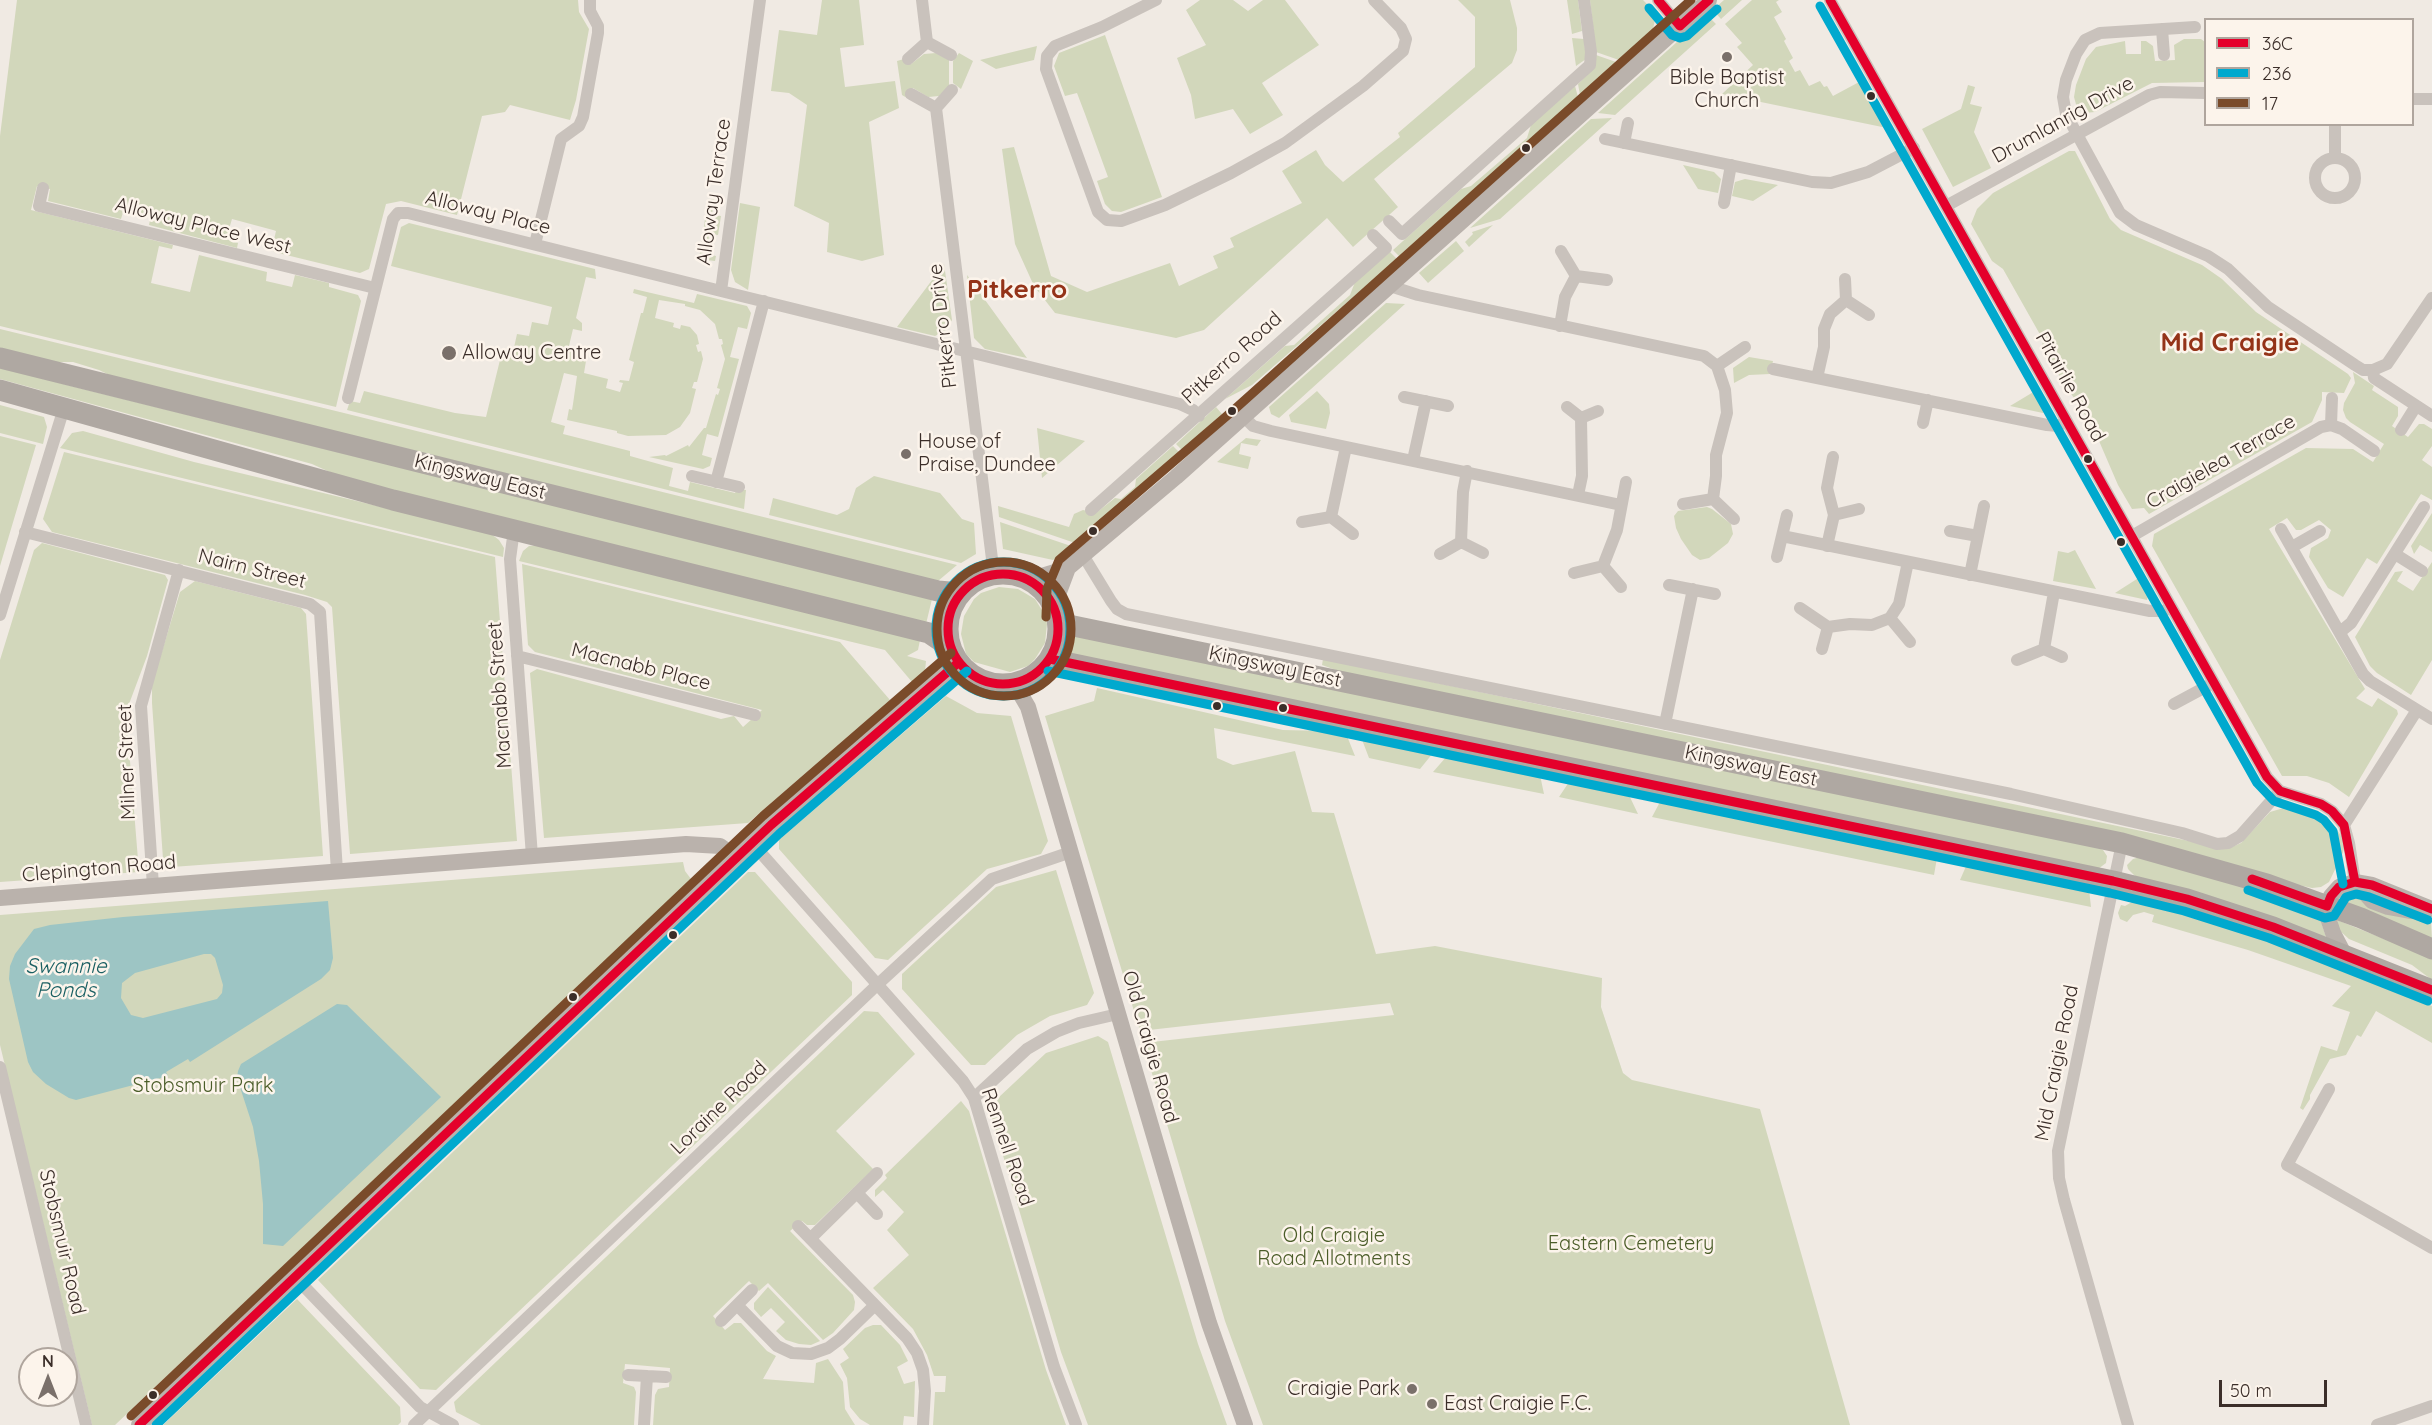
<!DOCTYPE html>
<html>
<head>
<meta charset="utf-8">
<style>
	body { margin:0 }
	#map { position:relative; width:2432px; height:1425px; overflow:hidden; background:#f0eae3; font-family:Quicksand,sans-serif }
	canvas { display:block }
	.legend { position:absolute; left:2204px; top:18px; width:210px; height:108px; box-sizing:border-box; background:#fcf4eb; border:2px solid #afa59d; margin:0; padding:8px 10px; list-style:none; font-size:18px; color:#3b2e29 }
	.legend li { display:flex; align-items:center; gap:12px; height:30px }
	.legend b { width:30px; border:2px solid #afa59d }
	.north { position:absolute; left:18px; top:1347px; width:60px; height:60px; box-sizing:border-box; background:#fcf4eb; border:2px solid #afa59d; border-radius:50%; rotate:0deg; font-size:16px; font-weight:700; line-height:24px; text-align:center; color:#3b2e29 }
	.north::after { content:''; display:block; margin:auto; width:21px; height:27px; background:#7a706a; clip-path:polygon(50% 0,100% 100%,50% 72%,0 100%) }
	.scale { position:absolute; left:2219px; top:1380px; width:108px; height:27px; box-sizing:border-box; border:3px solid #3b2e29; border-top:0; padding-left:8px; font-size:18px; line-height:21px; white-space:nowrap; color:#3b2e29; -webkit-text-stroke:4px #fcf4eb; paint-order:stroke }
</style>
</head>
<body>
<div id="map">
<canvas width="2432" height="1425"></canvas>
<ul class="legend">
<li><b style="height:8px;background:#e4002b"></b>36C</li>
<li><b style="height:8px;background:#00a9ce"></b>236</li>
<li><b style="height:8px;background:#7a4b2a"></b>17</li>
</ul>
<div class="north">N</div>
<div class="scale">50 m</div>
</div>
<script>
const c = document.querySelector('canvas').getContext('2d');
c.lineJoin = 'round';
function fillPath(path, color) {
  c.fillStyle = color;
  c.fill(path, 'evenodd');
}
function poly(rows) {
  const path = new Path2D();
  for (const r of rows) {
    if (r.length === 3) {
      path.moveTo(r[0] + r[2], r[1]);
      path.arc(r[0], r[1], r[2], 0, 2 * Math.PI);
      continue;
    }
    path.moveTo(r[0], r[1]);
    for (let i = 2; i < r.length; i += 2) path.lineTo(r[i], r[i + 1]);
  }
  return path;
}
function strokePath(path, color, width, dash) {
  c.strokeStyle = color;
  c.lineWidth = width;
  c.lineCap = dash ? 'butt' : 'round';
  c.setLineDash(dash || []);
  c.stroke(path);
}
function drawText(font, color, halo, rows, align = 'center') {
  c.font = font + ' Quicksand,sans-serif';
  c.lineWidth = 5;
  c.setLineDash([]);
  c.textBaseline = 'middle';
  c.strokeStyle = halo;
  c.fillStyle = color;
  for (const [text, x, y, turn = 0] of rows) {
    c.save();
    c.translate(x, y);
    c.rotate((+turn || 0) * Math.PI / 180);
    c.textAlign = isNaN(turn) ? turn : align;
    if (halo) c.strokeText(text, 0, 0);
    c.fillText(text, 0, 0);
    c.restore();
  }
}
const green = poly([
	[17,0,578,0,579,12,589,29,576,100,570,120,510,105,505,112,482,116,457,215,401,201,386,204,369,269,360,273,274,252,272,248,276,231,273,230,232,219,226,239,238,243,237,248,149,225,151,215,124,209,121,219,48,201,50,189,37,186,31,210,173,245,172,249,159,246,151,283,190,292,199,255,267,272,266,281,292,287,295,275,329,283,329,287,358,295,361,301,336,407,0,326,0,136],
	[822,0,859,0,864,45,840,48,845,87,895,81,899,108,869,122,884,255,862,261,827,252,829,223,794,206,807,105,789,93,771,91,779,30,817,35],
	[1200,0,1233,0,1248,11,1263,0,1285,0,1319,45,1262,83,1283,115,1250,134,1233,109,1195,119,1191,95,1177,58,1206,45,1186,10],
	[1458,0,1510,0,1517,28,1517,50,1512,63,1374,179,1398,207,1353,247,1327,218,1204,330,1176,338,1055,313,1034,286,1015,244,1002,149,1014,147,1051,276,1087,292,1170,263,1179,286,1218,268,1213,256,1234,247,1230,238,1302,203,1282,171,1316,150,1325,165,1343,182,1400,137,1398,133,1475,67,1475,17],
	[1567,0,1578,0,1582,31,1572,34],
	[1590,0,1643,0,1654,11,1655,20,1653,29,1619,60,1596,52],
	[1724,0,1742,0,1721,19,1713,10],
	[1752,0,1779,0,1776,2,1782,12,1774,17,1786,39,1784,41,1793,58,1789,61,1795,72,1800,70,1809,86,1820,81,1824,87,1827,86,1833,96,1861,81,1887,128,1722,94,1753,65,1737,47,1742,43,1725,24],
	[1707,15,1716,24,1615,115,1598,113],
	[1105,35,1162,197,1121,212,1112,211,1105,204,1097,181,1108,177,1085,114,1077,93,1065,96,1054,66,1059,53],
	[1572,38,1584,39,1586,59,1576,66],
	[2184,39,2201,39,2205,42,2205,82,2152,83,2095,112,2084,113,2077,108,2074,97,2076,85,2086,59,2096,47,2125,41,2126,54,2141,54,2141,41,2146,41,2153,46,2155,61,2175,60,2174,45],
	[1037,46,1034,60,996,69,980,60],
	[936,53,949,60,949,86,939,96,928,97,913,88,907,98,902,95,897,61,904,59,911,64,924,54],
	[959,53,973,61,961,89,953,83,953,61],
	[1596,55,1616,62,1580,95,1578,84,1595,67],
	[1968,85,1975,87,1970,104,1982,107,1974,132,1991,168,1953,187,1922,129,1961,109],
	[1575,86,1578,97,1399,256,1393,250,1461,189,1471,186,1527,138,1531,125],
	[1612,118,1500,219,1470,228,1591,119],
	[2069,151,2075,151,2110,219,2121,230,2202,265,2222,279,2256,312,2348,374,2351,378,2344,393,2322,392,2322,400,2312,422,2149,514,2144,508,2132,509,2118,485,2093,427,2043,351,2042,338,2003,269,1992,261,1971,224,1977,209,1993,193],
	[1683,165,1714,172,1721,179,1718,193,1698,189],
	[1745,179,1778,185,1753,201,1732,196,1735,182],
	[708,199,714,199,712,215,721,216,718,235,709,234,707,254,716,256,715,261,699,259],
	[740,203,760,207,748,290,735,282,731,270],
	[409,223,595,269,596,279,586,277,576,318,582,323,582,331,573,329,568,350,573,351,572,357,586,361,584,373,608,379,606,388,620,392,623,383,619,382,620,380,629,381,634,362,629,360,641,313,643,313,647,297,633,293,634,289,694,303,697,294,747,306,751,313,747,329,738,327,730,357,739,359,718,437,707,434,702,455,712,458,710,466,703,469,649,457,665,455,666,456,688,445,689,447,704,428,706,428,716,394,718,395,720,389,717,388,725,359,721,345,723,344,722,339,719,339,715,324,700,310,685,306,685,304,659,300,655,318,674,323,673,327,680,329,681,325,690,327,697,335,699,344,696,345,698,352,701,351,703,359,697,382,694,382,692,388,696,389,690,413,680,427,666,435,628,436,617,433,617,431,567,420,569,409,572,410,573,404,577,376,564,373,551,422,565,426,563,434,630,451,630,456,673,468,669,486,688,491,690,482,735,493,737,489,746,490,744,509,347,410,350,401,360,403,364,391,455,413,486,417,500,360,513,352,517,334,529,336,532,322,548,325,552,307,391,266,401,227],
	[1493,225,1469,247,1465,242,1473,234,1472,232],
	[1456,241,1464,251,1428,283,1419,273],
	[1390,252,1397,259,1252,385,1225,399,1285,346,1294,345,1350,295,1355,282],
	[944,264,952,320,945,331,935,336,897,327],
	[967,275,1027,358,985,349,974,338],
	[1386,303,1405,304,1279,418,1271,414,1269,407],
	[0,329,344,413,957,565,938,581,124,382,99,370,73,362,42,362,0,348],
	[1749,357,1773,361,1770,374,1749,375,1734,383,1733,368],
	[0,367,71,386,932,599,926,624,354,483,312,464,0,379],
	[2353,372,2374,386,2372,390,2398,407,2398,416,2392,426,2408,437,2419,424,2424,424,2432,429,2432,446,2422,460,2432,467,2432,500,2421,494,2377,564,2367,558,2343,597,2328,588,2309,557,2311,548,2328,538,2331,530,2319,520,2301,530,2296,530,2287,518,2269,529,2365,689,2356,698,2372,707,2378,698,2397,710,2398,714,2349,797,2329,783,2307,776,2282,776,2152,546,2154,534,2306,448,2353,449,2373,462,2384,444,2350,422,2346,418,2343,410,2344,403,2355,383],
	[1317,391,1329,404,1330,413,1326,429,1291,422,1289,415],
	[2035,391,2046,410,2043,413,2010,406],
	[0,405,44,417,47,427,43,444,0,433],
	[1216,407,1222,414,1182,450,1176,444],
	[1037,428,1085,441,1042,478],
	[83,431,194,462,490,533,499,540,504,548,503,557,60,448,72,433],
	[0,436,36,445,0,566],
	[1246,438,1261,440,1257,446,1241,443,1239,454,1251,457,1248,469,1217,462],
	[1173,446,1179,452,1075,543,999,517,998,506,1069,527,1074,514,1083,510,1096,513,1115,498,1121,499,1135,487,1136,479],
	[64,452,495,557,517,841,350,854,332,607,327,602,305,595,52,532,43,519],
	[874,476,940,493,962,519,974,523,976,554,961,563,769,515,773,498,837,515,849,509,856,488],
	[1707,507,1712,509,1731,524,1733,534,1728,543,1709,558,1700,560,1692,555,1681,539,1676,528,1674,516,1678,511],
	[2432,513,2432,552,2420,545,2414,554,2411,546],
	[1000,522,1071,546,1053,560,1003,549],
	[42,543,165,575,168,580,147,656,126,712,139,872,0,882,0,660,34,550],
	[539,545,920,640,918,650,907,656,926,661,925,671,912,682,885,650,519,561,523,551,529,546],
	[2075,550,2096,589,2053,581,2058,551,2068,553],
	[2432,562,2432,660,2411,695,2377,673,2370,666,2355,637,2395,572,2403,571,2397,581,2413,591],
	[522,564,840,642,890,700,748,823,544,838,530,673,537,669,721,719,734,716,743,727,762,710,535,652,528,645],
	[2140,577,2149,593,2147,600,2115,593],
	[195,581,301,608,306,614,323,856,172,867,163,859,152,703,152,684,180,592],
	[999,587,1018,589,1035,599,1045,615,1047,624,1045,643,1035,659,1028,666,1010,672,974,662,966,654,961,634,964,616,974,599,981,593],
	[1070,633,2096,846,2103,850,2107,856,2106,863,2098,869,1065,655],
	[1323,659,2227,849,2241,843,2270,812,2287,807,2303,807,2318,813,2331,822,2340,834,2345,846,2342,855,2329,882,2321,887,2312,888,1344,673,1322,665],
	[1097,688,1283,730,1325,731,1347,736,1355,756,1214,728,1217,758,1233,765,1295,751,1312,812,1334,813,1376,954,1435,946,1602,978,1601,1007,1623,1073,1632,1080,1760,1109,1850,1425,1263,1425,1225,1321,1143,1043,1394,1015,1390,1003,1140,1031,1045,716,1094,701],
	[946,696,977,713,1011,716,1048,841,1041,854,987,869,888,960,875,958,779,849,779,840],
	[1361,737,1433,753,1420,769,1369,758],
	[1447,756,1540,775,1544,794,1433,772],
	[1569,782,1628,793,1638,814,1559,797],
	[1661,800,1937,858,1934,875,1652,817],
	[2140,857,2211,876,2318,912,2326,937,2135,876,2128,869,2127,865,2133,859],
	[683,862,685,871,691,879,115,1425,92,1425,0,1045,0,915],
	[1967,864,2089,889,2091,907,1960,880],
	[1056,870,1094,993,1087,1005,1050,1016,1017,1035,985,1065,971,1065,902,989,902,974,996,887],
	[748,872,755,872,852,982,852,995,436,1390,420,1389,318,1280],
	[2350,891,2355,891,2386,910,2431,921,2432,939,2342,902,2345,894],
	[2143,901,2235,928,2326,960,2425,1002,2432,1006,2432,1043,2376,1011,2361,1037,2357,1035,2346,1055,2330,1059,2310,1095,2310,1099,2303,1110,2300,1108,2321,1046,2337,1051,2350,1012,2332,1006,2351,986,2248,950,2152,922,2154,915,2144,912,2133,915,2127,922,2120,919,2118,913,2121,905,2125,906,2132,902],
	[2337,920,2432,958,2432,980,2412,965,2349,939,2339,930],
	[864,1011,878,1012,915,1054,836,1131,873,1169,815,1225,807,1225,802,1221,790,1231,853,1295,855,1302,854,1310,833,1333,823,1340,768,1283,759,1291,749,1281,713,1316,725,1330,734,1323,741,1323,767,1351,776,1356,763,1379,814,1383,816,1363,828,1359,843,1382,845,1409,855,1425,653,1425,655,1395,658,1389,669,1387,670,1368,625,1364,623,1383,634,1387,636,1392,634,1425,481,1425,456,1412,454,1402],
	[1098,1036,1108,1042,1198,1344,1227,1425,1088,1425,1061,1352,992,1118,998,1098,1046,1053],
	[961,1101,969,1111,1046,1370,1066,1425,933,1425,935,1392,945,1392,946,1376,934,1376,927,1355,913,1329,873,1288,909,1255,887,1230,904,1212,883,1190,875,1197,875,1190,887,1178,885,1175],
	[768,1287,820,1341,811,1345,799,1344,786,1340,776,1331,785,1322,771,1308,761,1317,754,1309,754,1303],
	[297,1299,400,1407,401,1422,398,1425,163,1425],
	[873,1325,881,1325,900,1345,908,1361,897,1367,904,1384,915,1381,914,1417,904,1416,903,1425,870,1425,860,1419,850,1407,847,1378,840,1364,849,1358,843,1349,865,1328]
]);
const water = poly([
	[328,901,333,958,330,970,321,979,190,1062,188,1059,166,1072,168,1076,76,1100,69,1098,46,1084,33,1072,28,1062,9,979,10,966,15,954,34,929,50,925,123,917],
	[204,954,211,954,215,958,223,985,222,993,217,999,143,1018,131,1015,121,998,122,983,135,973],
	[337,1004,347,1005,441,1097,283,1246,263,1244,263,1204,259,1161,253,1127,237,1078,238,1071,241,1064]
]);
const street = poly([
	[760,0,721,291,1180,404,1193,410,1199,416],
	[922,0,927,42],
	[1156,0,1102,27,1055,46,1047,56,1046,69,1098,212,1107,220,1121,221,1165,205,1231,173,1285,143,1363,86,1403,51,1406,39,1401,28,1374,0],
	[1658,0,1680,26],
	[1830,0,2267,777,2280,791,2321,804,2332,811,2344,825,2349,843,2355,882],
	[2195,27,2100,33,2085,40,2076,54,2066,80,2063,97,2066,114,2120,213,2136,225,2208,256,2228,269,2268,307,2355,365,2363,370,2373,370,2374,378,2432,416],
	[2162,29,2164,55],
	[908,59,927,42,951,55],
	[911,94,936,108,952,90],
	[2412,99,2432,99],
	[936,108,994,575],
	[1605,139,1812,182,1831,183,1868,172,1914,148],
	[1624,143,1628,123],
	[2335,158,2335,124],
	[2335,178,20],
	[43,188,39,206,375,288],
	[1724,203,1731,165],
	[1946,206,2149,95,2160,92,2206,93],
	[1389,221,1402,234,1590,65,1591,52,1584,0],
	[535,244,561,139,579,126,583,117,598,33,598,26,590,11,590,0],
	[1576,276,1607,280],
	[1845,279,1846,300],
	[1390,286,1418,295,1704,356,1717,366,1725,390,1727,413,1716,455,1716,476,1713,499,1683,504],
	[1560,326,1565,297,1576,276,1561,251],
	[1717,366,1745,347],
	[1773,369,2047,425,2058,426,2066,421],
	[2373,370,2387,364,2432,298],
	[1817,378,1824,347,1824,329,1830,314,1846,300,1869,315],
	[1404,397,1448,406],
	[348,398,393,219,398,213,408,213,721,291],
	[1567,407,1581,418,1598,411],
	[1244,417,1253,426,1271,431,1621,505],
	[1923,423,1928,400],
	[2331,425,2332,398],
	[2401,430,2416,406],
	[1346,447,1331,517,1353,534],
	[1413,460,1426,401],
	[1467,471,1463,492,1461,542,1483,553],
	[692,476,739,487],
	[716,482,764,301],
	[1578,495,1582,476,1581,418],
	[1713,499,1734,519],
	[1091,510,1386,248,1373,235],
	[1834,515,1859,509],
	[1302,522,1331,517],
	[2281,529,2363,674,2370,681,2432,719],
	[514,530,510,559,532,856],
	[1950,531,1978,536],
	[25,532,310,604,320,612,337,871],
	[1782,536,2150,611,2163,611,2171,608],
	[2132,536,2321,427,2331,425,2342,429,2374,451],
	[1827,546,1834,515,1827,488,1833,457],
	[2292,547,2320,531],
	[1440,554,1461,542],
	[2395,554,2422,571],
	[1083,555,1111,601,1117,609,1126,614,2011,794,2182,833,2217,844,2228,843,2240,836,2280,791],
	[1777,557,1787,515],
	[1603,566,1621,587],
	[1574,573,1603,566,1617,530,1626,482],
	[1970,575,1984,506],
	[1669,585,1715,594],
	[1800,608,1828,627,1850,624,1872,625,1890,618,1899,604,1908,562],
	[0,615,64,408],
	[1890,618,1910,642],
	[2340,632,2351,623,2424,507],
	[1822,649,1828,627],
	[2044,649,2062,657],
	[517,656,755,715],
	[2017,660,2044,649,2054,592],
	[2174,704,2213,683],
	[1665,724,1693,589],
	[2344,825,2417,710],
	[752,843,963,1081,974,1098,1054,1367,1076,1425],
	[2122,843,2058,1151,2059,1178,2064,1200,2128,1425],
	[153,886,141,706,179,570],
	[0,1067,86,1425],
	[2329,1089,2287,1165,2432,1248],
	[974,1098,1027,1049,1056,1032,1079,1023,1118,1014],
	[857,1193,877,1214],
	[798,1226,907,1338,917,1353,923,1370,925,1391,923,1425],
	[811,1238,877,1173],
	[294,1276,420,1407,453,1425],
	[737,1305,777,1346,792,1353,811,1354,828,1348,840,1339,875,1305],
	[721,1321,752,1290],
	[628,1375,666,1377],
	[414,1425,877,985,992,879,1071,852],
	[644,1425,647,1376],
	[2377,1425,2432,1406]
]);
const secondary = poly([
	[1029,580,1068,568,1176,477,1709,0],
	[1058,617,1059,592,1068,568],
	[1011,684,1021,695,1028,707,1209,1323,1245,1425],
	[2355,882,2372,901,2388,907,2410,911,2428,910],
	[0,898,686,844,720,846,737,858],
	[2344,954,2333,933,2327,915,2331,896,2339,887,2355,882,2372,885,2432,909],
	[139,1425,771,825,959,662]
]);
const highway = poly([
	[0,358,938,591,961,593],
	[0,390,393,500,929,633,951,648],
	[1003,629,55],
	[1059,623,2122,843,2267,884,2361,918,2432,949],
	[1050,659,2113,881,2187,899,2273,927,2432,990]
]);
const bus1 = poly([
	[1658,0,1680,26,1709,0],
	[1830,0,2267,777,2280,791,2321,804,2332,811,2344,825,2355,882],
	[1003,629,55],
	[1050,659,2113,881,2187,899,2273,927,2432,990],
	[2252,879,2327,906,2331,896,2339,887,2355,882,2372,885,2432,909],
	[139,1425,771,825,959,662]
]);
const bus2 = poly([
	[1820,6,2257,783,2274,801,2316,815,2324,820,2333,831,2343,884],
	[1649,8,1672,35,1680,38,1687,36,1717,9],
	[1003,629,67],
	[1048,671,2110,893,2184,911,2269,938,2428,1001],
	[2248,890,2325,918,2334,916,2346,897,2356,894,2369,897,2428,920],
	[156,1425,779,834,967,671]
]);
const bus3 = poly([
	[1004,629,67],
	[1046,617,1047,589,1059,560,1236,408,1691,0],
	[131,1416,763,816,951,653]
]);
const markers = [
	[1727,57,6,"#7a706a"],
	[1871,96,5,"#3b2e29"],
	[1526,148,5,"#3b2e29"],
	[449,353,8,"#7a706a"],
	[1232,411,5,"#3b2e29"],
	[906,454,6,"#7a706a"],
	[2088,459,5,"#3b2e29"],
	[1093,531,5,"#3b2e29"],
	[2121,542,5,"#3b2e29"],
	[1217,706,5,"#3b2e29"],
	[1283,708,5,"#3b2e29"],
	[673,935,5,"#3b2e29"],
	[573,997,5,"#3b2e29"],
	[1412,1389,6,"#7a706a"],
	[153,1395,5,"#3b2e29"],
	[1432,1404,6,"#7a706a"]
];
const poiNames = [
	["Bible Baptist",1727,78,"center"],
	["Church",1727,101,"center"],
	["Alloway Centre",462,353],
	["House of",918,442],
	["Praise, Dundee",918,465],
	["Craigie Park",1400,1389,"right"],
	["East Craigie F.C.",1444,1404]
];
const streetNames = [
	["Drumlanrig Drive",2063,120,-29],
	["Alloway Terrace",714,192,-82],
	["Alloway Place",488,213,14],
	["Alloway Place West",203,226,14],
	["Pitkerro Drive",943,326,-97],
	["Pitkerro Road",1232,358,-42],
	["Pitairlie Road",2070,387,61],
	["Craigielea Terrace",2221,462,-30],
	["Kingsway East",480,477,14],
	["Nairn Street",252,569,14],
	["Macnabb Place",641,667,14],
	["Kingsway East",1275,667,12],
	["Macnabb Street",500,695,-94],
	["Milner Street",127,762,-92],
	["Kingsway East",1751,766,12],
	["Clepington Road",99,869,-5],
	["Old Craigie Road",1150,1047,74],
	["Mid Craigie Road",2057,1063,-79],
	["Loraine Road",719,1108,-44],
	["Rennell Road",1007,1147,71],
	["Stobsmuir Road",62,1242,77]
];
const parkNames = [
	["Stobsmuir Park",203,1086],
	["Old Craigie",1334,1236],
	["Road Allotments",1334,1259],
	["Eastern Cemetery",1631,1244]
];
const waterNames = [
	["Swannie",66,967],
	["Ponds",66,991]
];
const districtNames = [
	["Pitkerro",1017,290],
	["Mid Craigie",2230,343]
];
fillPath(green, '#d2d7bb');
fillPath(water, '#9dc5c4');
strokePath(street, '#c9c2bc', 12);
strokePath(secondary, '#bab2ac', 16);
strokePath(highway, '#afa8a2', 21);
strokePath(bus1, '#e4002b', 9);
strokePath(bus2, '#00a9ce', 9);
strokePath(bus3, '#7a4b2a', 9);
for (const [x, y, r, color] of markers) {
  const dot = new Path2D();
  dot.arc(x, y, r, 0, 2 * Math.PI);
  c.fillStyle = color;
  c.fill(dot);
  strokePath(dot, '#fcf4eb', 2);
}
drawText('20px', '#3b2e29', '#fcf4eb', poiNames, 'left');
drawText('20px', '#3b2e29', '#fcf4eb', streetNames);
drawText('20px', '#4b5d29', '#fcf4eb', parkNames);
drawText('italic 21px', '#195f62', '#fcf4eb', waterNames);
drawText('bold 26px', '#943318', '#fcf4eb', districtNames);
</script>
</body>
</html>
